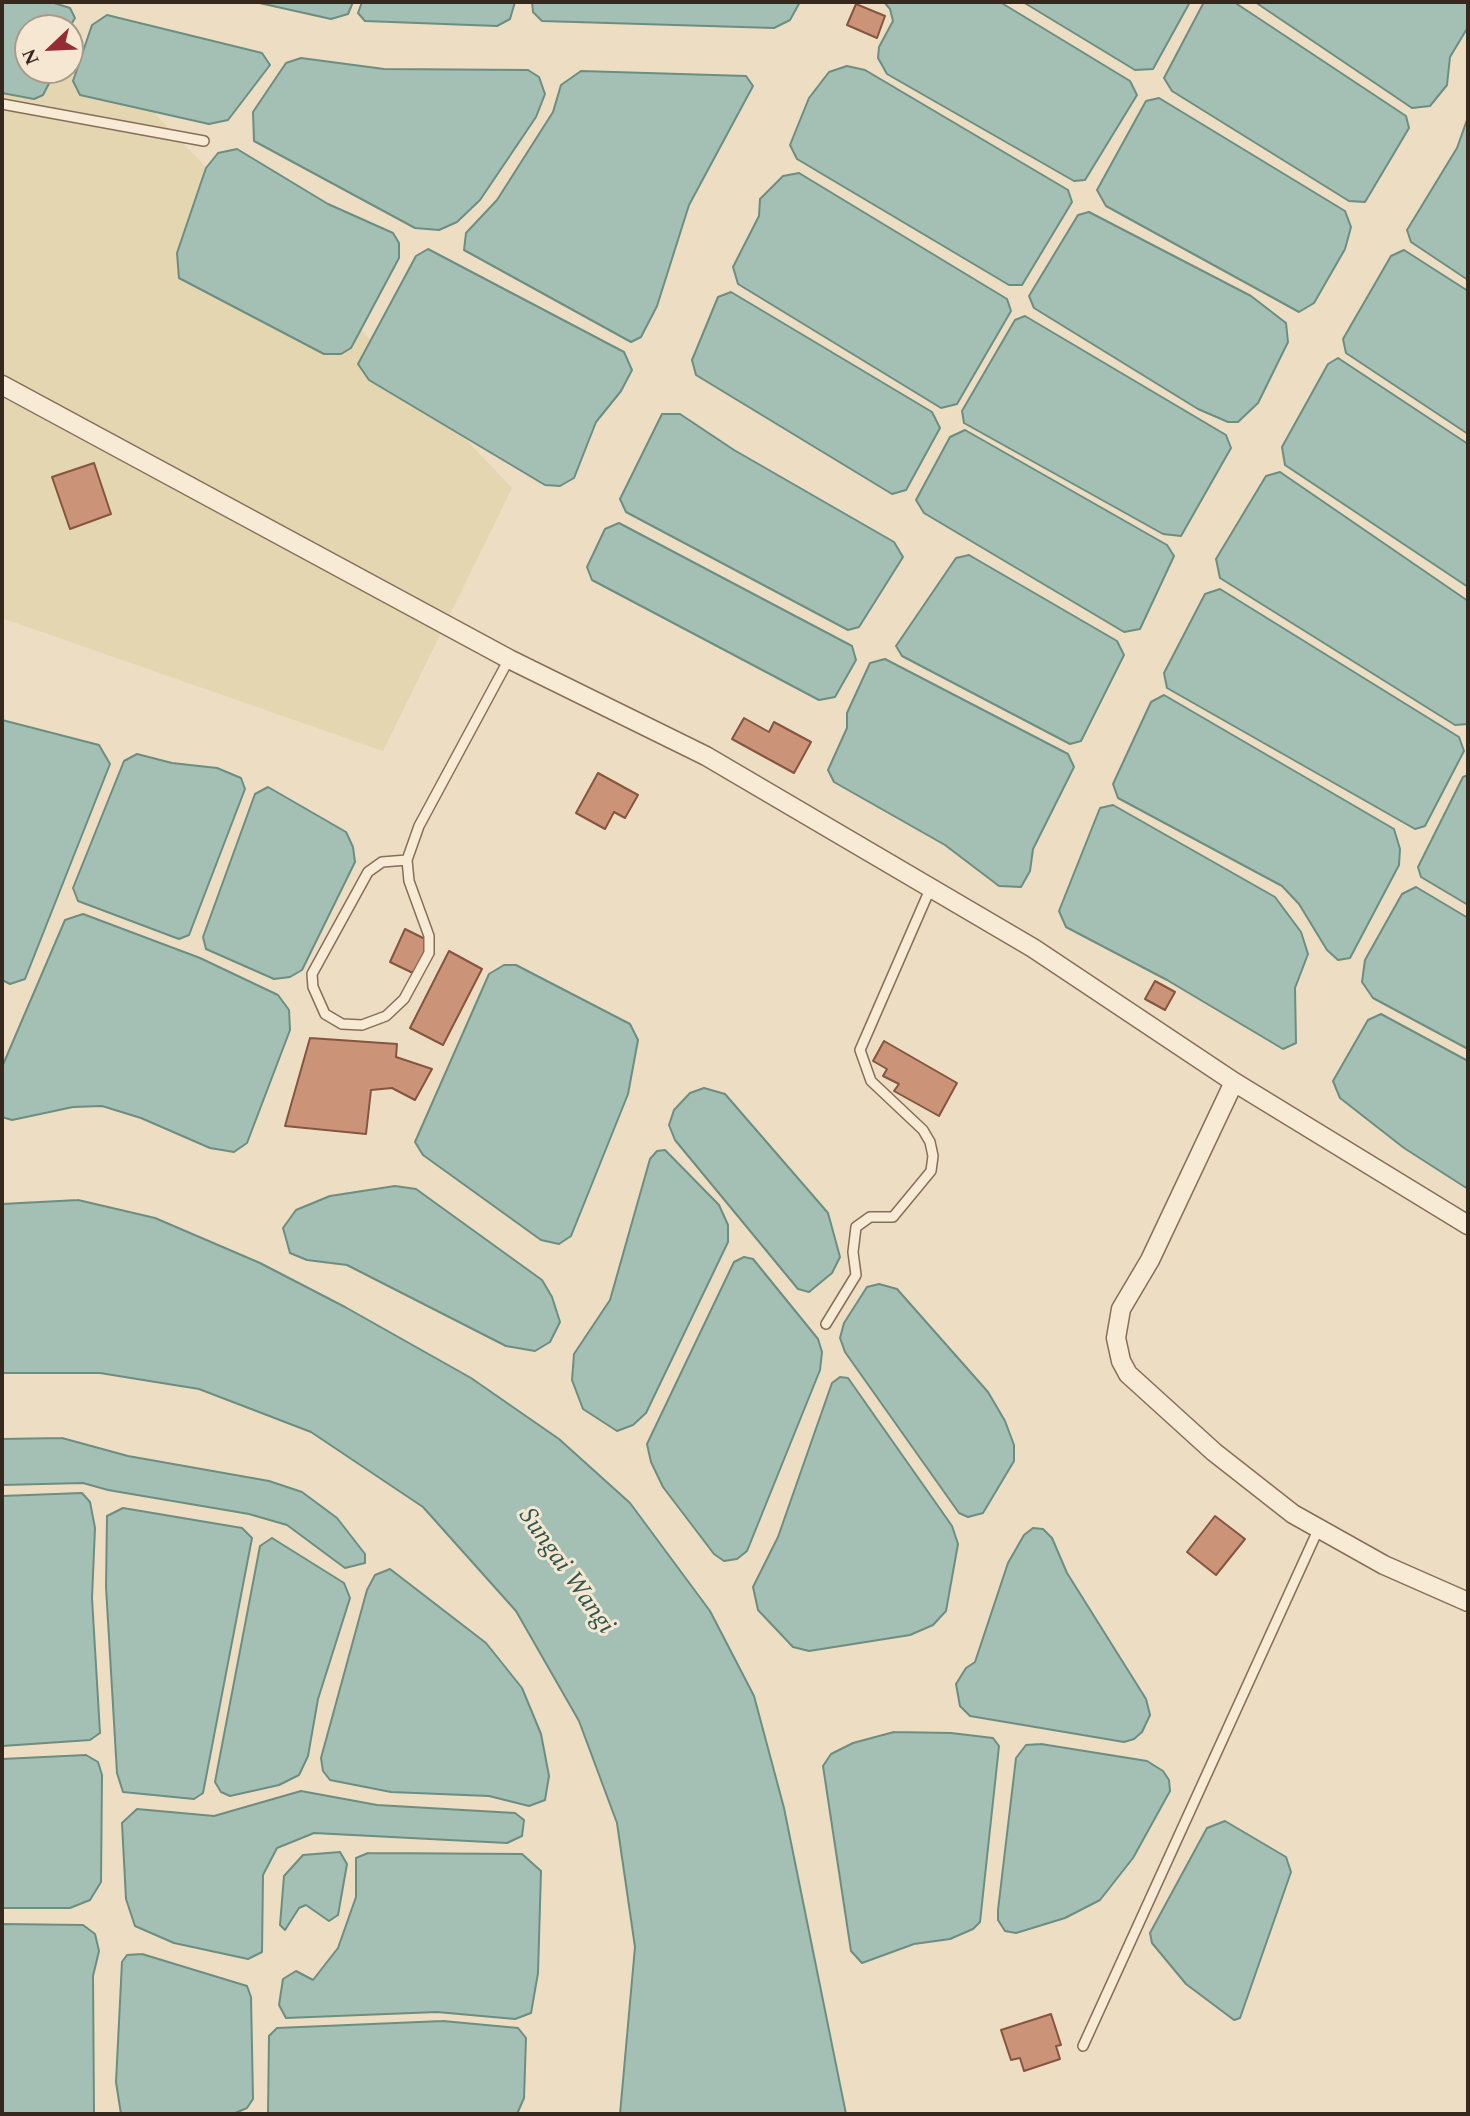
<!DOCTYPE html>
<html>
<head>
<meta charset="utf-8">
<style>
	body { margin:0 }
	#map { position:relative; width:1470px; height:2116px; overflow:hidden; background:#edddc2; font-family:Spectral,serif }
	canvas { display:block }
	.frame { position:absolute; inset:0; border:4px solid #37281e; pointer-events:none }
	.north { position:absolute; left:14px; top:14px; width:70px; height:70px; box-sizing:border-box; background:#f5e7d1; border:2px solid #a99b89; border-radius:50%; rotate:247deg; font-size:19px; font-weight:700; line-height:28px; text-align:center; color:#37281e }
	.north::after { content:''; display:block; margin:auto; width:24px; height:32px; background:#952b35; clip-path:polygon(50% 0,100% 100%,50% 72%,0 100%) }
</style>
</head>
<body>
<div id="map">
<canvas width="1470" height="2116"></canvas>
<div class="frame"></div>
<div class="north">N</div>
</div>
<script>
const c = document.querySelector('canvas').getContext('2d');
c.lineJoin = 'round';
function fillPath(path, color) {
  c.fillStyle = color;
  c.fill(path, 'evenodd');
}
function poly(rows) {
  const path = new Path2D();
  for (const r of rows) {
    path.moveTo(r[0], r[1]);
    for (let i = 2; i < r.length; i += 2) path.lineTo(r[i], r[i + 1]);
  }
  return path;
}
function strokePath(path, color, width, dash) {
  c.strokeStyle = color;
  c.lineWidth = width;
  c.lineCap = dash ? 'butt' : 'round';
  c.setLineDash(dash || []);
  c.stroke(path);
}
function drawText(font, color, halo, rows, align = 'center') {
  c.font = font + ' Spectral,serif';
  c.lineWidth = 6;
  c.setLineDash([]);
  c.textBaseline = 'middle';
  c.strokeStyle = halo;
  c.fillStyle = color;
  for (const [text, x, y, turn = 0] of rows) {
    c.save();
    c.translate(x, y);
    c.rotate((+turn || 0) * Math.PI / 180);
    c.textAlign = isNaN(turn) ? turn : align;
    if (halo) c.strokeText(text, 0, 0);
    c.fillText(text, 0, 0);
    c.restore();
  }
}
const farmland = poly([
	[2,53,28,70,53,70,141,99,512,488,383,751,2,618]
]);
const water = poly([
	[2,2,51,2,70,8,75,18,69,28,28,28,28,70,56,70,43,95,34,99,2,93,2,2],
	[255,2,353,2,348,14,331,19,255,2],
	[362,2,515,2,510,19,497,26,365,21,358,13,362,2],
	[532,2,800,2,790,20,774,28,542,21,533,12,532,2],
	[884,2,1000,2,1130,81,1137,95,1085,180,1074,181,887,74,878,58,879,47,893,21,890,9,884,2],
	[1023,2,1190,2,1153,69,1135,70,1023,2],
	[1204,2,1234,2,1406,116,1409,128,1365,202,1349,201,1172,91,1164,78,1204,2],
	[1255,2,1468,2,1468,27,1450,57,1447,85,1430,106,1412,108,1255,2],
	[107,15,262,53,270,65,228,120,209,124,80,95,73,81,92,25,107,15],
	[301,58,384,69,528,70,539,77,545,94,536,117,480,200,457,222,439,230,415,228,254,141,253,112,286,63,301,58],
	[847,66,865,70,1068,190,1072,202,1022,285,1009,285,797,159,790,145,809,98,829,72,847,66],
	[581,71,746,76,753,86,689,205,657,306,641,337,631,342,464,250,466,233,497,200,553,112,561,85,581,71],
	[1159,98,1345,211,1351,227,1345,249,1314,303,1299,312,1106,206,1097,190,1146,101,1159,98],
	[1468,117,1468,280,1411,242,1407,230,1457,148,1468,117],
	[237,149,328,204,393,233,399,243,399,258,351,348,341,354,324,354,179,278,177,253,206,168,218,153,237,149],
	[799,173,1007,299,1011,311,957,404,941,408,738,284,733,267,759,216,760,199,783,176,799,173],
	[1089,212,1251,296,1286,323,1288,342,1258,403,1238,422,1228,422,1198,409,1034,308,1029,296,1078,215,1089,212],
	[428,249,624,352,632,370,621,391,596,422,574,478,560,486,545,485,369,380,358,364,416,256,428,249],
	[1404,250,1468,291,1468,434,1346,353,1343,339,1391,256,1404,250],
	[731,292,932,412,940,428,906,490,892,494,696,375,692,360,718,297,731,292],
	[1025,316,1226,435,1231,448,1181,536,1163,534,964,423,962,411,1015,320,1025,316],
	[1338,358,1468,444,1468,587,1285,465,1282,447,1328,364,1338,358],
	[662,414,680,414,734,450,894,542,903,557,859,627,848,630,626,512,620,499,662,414],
	[965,430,1167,545,1174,556,1140,629,1124,632,924,513,916,500,950,437,965,430],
	[1280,472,1468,601,1468,724,1455,725,1220,578,1216,559,1266,476,1280,472],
	[619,523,852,646,856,660,835,697,819,700,592,580,587,567,605,529,619,523],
	[969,555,1117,641,1124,655,1081,741,1070,744,902,656,896,646,956,558,969,555],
	[1220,589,1459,737,1464,751,1425,826,1415,829,1167,688,1164,673,1205,594,1220,589],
	[885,659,1068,754,1074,767,1033,849,1030,871,1021,887,999,886,945,845,834,782,828,770,847,728,847,713,870,663,885,659],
	[1164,695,1394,829,1400,849,1399,865,1350,958,1338,960,1327,950,1299,904,1282,886,1118,798,1113,784,1151,702,1164,695],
	[2,720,99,745,110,764,25,979,10,984,2,980,2,720],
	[137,754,172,763,217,768,241,778,245,789,189,935,179,939,78,901,73,888,124,761,137,754],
	[1468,775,1468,905,1421,877,1418,867,1463,777,1468,775],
	[268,787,346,832,353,847,355,862,302,970,290,977,274,979,206,949,203,937,255,794,268,787],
	[1113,805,1275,897,1301,932,1308,954,1295,988,1296,1043,1283,1049,1167,980,1066,927,1059,911,1100,808,1113,805],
	[1416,887,1468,918,1468,1049,1373,998,1362,982,1365,960,1402,894,1416,887],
	[83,914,200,958,278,995,289,1010,290,1030,247,1143,234,1152,210,1148,141,1118,102,1106,73,1107,12,1120,2,1117,2,1067,65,920,83,914],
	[504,965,516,965,630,1024,638,1040,628,1094,571,1236,559,1244,541,1240,423,1155,415,1142,489,974,504,965],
	[1381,1014,1468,1061,1468,1189,1404,1148,1340,1098,1333,1081,1368,1020,1381,1014],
	[704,1088,725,1094,828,1213,840,1257,832,1273,809,1292,798,1289,675,1140,669,1125,674,1110,690,1093,704,1088],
	[665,1150,719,1205,728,1225,728,1242,646,1413,633,1425,617,1431,583,1409,572,1380,574,1354,610,1300,650,1159,657,1151,665,1150],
	[395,1186,416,1189,542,1280,552,1297,560,1322,550,1342,535,1351,506,1346,347,1265,307,1260,290,1253,283,1228,296,1210,330,1196,395,1186],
	[78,1200,155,1218,260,1263,345,1307,471,1378,559,1439,630,1503,710,1611,754,1696,784,1808,846,2114,620,2114,635,1947,617,1823,579,1721,516,1611,423,1507,311,1432,199,1389,100,1373,2,1373,2,1204,78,1200],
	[744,1257,753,1259,818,1339,822,1352,820,1370,747,1551,737,1559,724,1561,714,1554,663,1487,651,1462,647,1444,734,1262,744,1257],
	[879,1284,897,1289,988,1392,1005,1421,1014,1445,1014,1461,983,1513,968,1517,959,1513,845,1352,840,1338,844,1323,867,1287,879,1284],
	[840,1377,848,1378,952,1526,958,1544,946,1611,933,1625,910,1635,809,1651,793,1647,758,1610,753,1587,778,1537,832,1383,840,1377],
	[62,1438,128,1456,269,1481,302,1492,337,1518,365,1554,365,1563,345,1568,287,1525,249,1514,108,1490,83,1483,2,1485,2,1439,62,1438],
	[82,1493,90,1502,95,1528,92,1598,100,1733,90,1740,2,1746,2,1496,82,1493],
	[123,1508,242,1528,252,1538,203,1793,194,1799,123,1792,117,1773,106,1587,107,1516,123,1508],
	[1033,1528,1043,1529,1052,1538,1067,1573,1146,1699,1150,1715,1142,1732,1134,1739,1124,1742,970,1716,960,1706,956,1684,966,1668,975,1662,1008,1563,1024,1535,1033,1528],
	[272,1538,344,1583,350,1598,318,1699,308,1756,299,1775,279,1785,230,1796,221,1792,215,1782,260,1546,272,1538],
	[390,1569,486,1643,522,1688,541,1734,549,1776,545,1800,529,1806,489,1796,391,1792,330,1780,323,1771,321,1758,367,1590,375,1575,390,1569],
	[894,1732,951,1733,993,1738,999,1746,980,1922,973,1929,950,1939,914,1944,862,1963,851,1951,823,1766,831,1754,853,1743,894,1732],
	[1041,1744,1147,1761,1163,1771,1169,1780,1170,1791,1133,1858,1100,1900,1065,1918,1016,1933,1005,1931,998,1920,998,1910,1016,1758,1026,1745,1041,1744],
	[86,1755,98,1762,102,1775,101,1882,90,1900,70,1908,2,1908,2,1759,86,1755],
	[301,1791,377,1805,515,1813,524,1820,522,1836,507,1843,314,1833,277,1848,263,1875,262,1952,248,1959,174,1943,135,1926,126,1899,122,1823,137,1809,214,1816,301,1791],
	[1225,1821,1286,1857,1291,1872,1240,2018,1234,2020,1186,1984,1152,1943,1150,1933,1207,1828,1225,1821],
	[340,1852,347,1864,338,1915,329,1921,306,1905,299,1908,285,1930,280,1925,284,1876,303,1855,340,1852],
	[368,1853,522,1854,541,1871,538,1973,531,2013,515,2019,437,2012,286,2018,279,2005,283,1979,296,1971,313,1980,338,1948,356,1897,356,1858,368,1853],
	[2,1924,83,1925,95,1934,99,1951,93,1976,94,2114,2,2114,2,1924],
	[142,1954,247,1986,251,1997,253,2099,247,2108,233,2114,121,2114,116,2082,122,1962,127,1955,142,1954],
	[443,2021,518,2028,526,2038,524,2098,517,2114,268,2114,269,2036,277,2028,443,2021]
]);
const building = poly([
	[856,4,885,16,877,38,847,25,856,4],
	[94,463,111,514,70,529,52,477,94,463],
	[744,718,769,732,774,722,811,742,794,773,732,739,744,718],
	[598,773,638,795,625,818,614,812,605,829,576,813,598,773],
	[405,929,429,941,415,974,390,962,405,929],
	[449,951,482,969,443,1045,410,1028,449,951],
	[1155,981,1175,992,1165,1010,1145,999,1155,981],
	[310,1038,397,1044,396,1057,432,1069,415,1100,392,1088,371,1090,366,1134,285,1126,310,1038],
	[884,1041,957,1083,939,1116,894,1091,899,1084,883,1076,887,1069,873,1061,884,1041],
	[1215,1516,1245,1539,1216,1575,1187,1552,1215,1516],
	[1051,2014,1061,2045,1056,2046,1060,2059,1024,2071,1020,2058,1011,2060,1001,2030,1051,2014]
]);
const service = poly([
	[2,104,204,141],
	[407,860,382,862,368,872,312,974,313,987,325,1014,342,1024,362,1025,386,1016,404,999,429,953,429,936,409,881,407,860,419,826,509,659],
	[826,1324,856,1275,853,1252,856,1227,870,1217,893,1217,931,1171,933,1156,930,1142,923,1130,871,1081,860,1050,931,887],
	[1083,2046,1318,1530]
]);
const minor = poly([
	[2,385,509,659,706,756,1033,948,1234,1082,1468,1225],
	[1234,1082,1150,1260,1121,1309,1116,1338,1121,1361,1128,1374,1214,1452,1293,1514,1384,1565,1468,1602]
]);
const waterNames = [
	["Sungai Wangi",565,1572,55]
];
fillPath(farmland, '#e3d6b0');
fillPath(water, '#a4c0b5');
strokePath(water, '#6c8e82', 2);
fillPath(building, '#cb9478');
strokePath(building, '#855540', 2);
strokePath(service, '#876e5a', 12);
strokePath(minor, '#876e5a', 21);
strokePath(service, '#f8ebd5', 9);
strokePath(minor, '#f8ebd5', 18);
drawText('italic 26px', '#2d5650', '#f5e7d1', waterNames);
</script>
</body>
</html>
